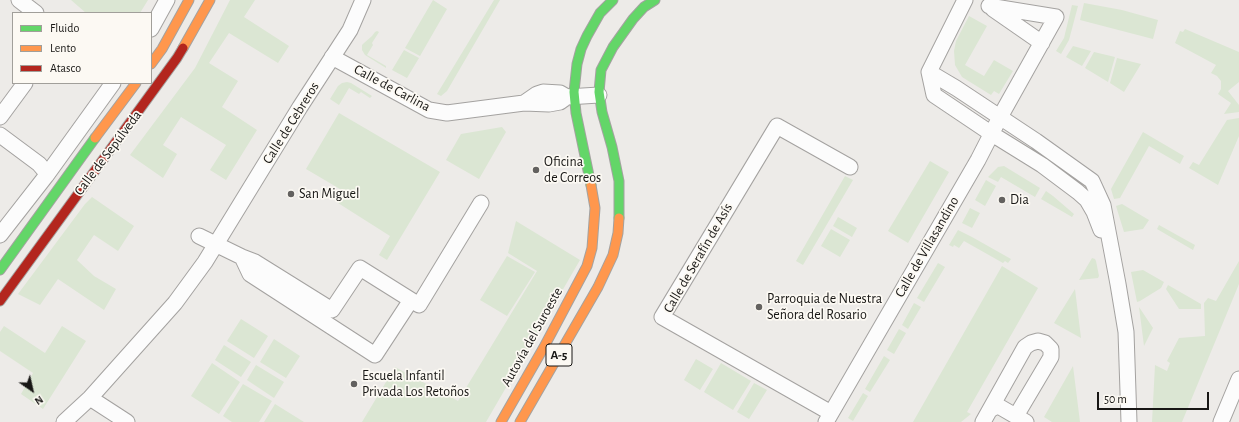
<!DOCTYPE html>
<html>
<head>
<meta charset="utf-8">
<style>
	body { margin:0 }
	#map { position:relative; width:1239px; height:422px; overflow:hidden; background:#edebe8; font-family:"Alegreya Sans",sans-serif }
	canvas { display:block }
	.legend { position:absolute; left:12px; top:12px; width:140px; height:72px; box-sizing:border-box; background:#fcf9f3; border:1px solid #a19f9a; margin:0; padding:5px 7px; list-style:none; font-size:12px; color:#181715 }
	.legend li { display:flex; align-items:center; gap:8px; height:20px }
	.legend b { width:20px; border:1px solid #a19f9a }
	.north { position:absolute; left:12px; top:370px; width:40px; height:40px; -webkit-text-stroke:3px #fcf9f3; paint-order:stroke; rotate:146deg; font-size:11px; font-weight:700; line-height:16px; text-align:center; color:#181715 }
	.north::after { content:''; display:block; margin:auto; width:14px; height:18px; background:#181715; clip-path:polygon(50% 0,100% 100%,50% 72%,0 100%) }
	.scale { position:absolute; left:1097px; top:392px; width:112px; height:18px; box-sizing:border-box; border:2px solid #181715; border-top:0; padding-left:5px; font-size:12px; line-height:14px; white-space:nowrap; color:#181715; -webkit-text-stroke:3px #fcf9f3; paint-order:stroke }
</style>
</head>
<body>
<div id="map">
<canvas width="1239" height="422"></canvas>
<ul class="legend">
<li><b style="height:5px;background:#63d668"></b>Fluido</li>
<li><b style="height:5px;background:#ff974d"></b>Lento</li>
<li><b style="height:5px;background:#b3261e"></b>Atasco</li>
</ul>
<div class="north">N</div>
<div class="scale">50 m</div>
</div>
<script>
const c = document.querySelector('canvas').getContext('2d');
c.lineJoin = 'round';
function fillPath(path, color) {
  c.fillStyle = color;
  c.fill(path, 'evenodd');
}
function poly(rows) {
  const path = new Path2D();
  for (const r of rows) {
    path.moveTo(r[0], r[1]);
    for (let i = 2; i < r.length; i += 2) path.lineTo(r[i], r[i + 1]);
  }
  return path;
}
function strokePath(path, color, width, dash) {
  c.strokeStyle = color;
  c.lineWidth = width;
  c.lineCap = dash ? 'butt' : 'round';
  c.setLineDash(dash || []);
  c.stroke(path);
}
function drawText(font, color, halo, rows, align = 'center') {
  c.font = font + ' "Alegreya Sans",sans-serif';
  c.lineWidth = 3.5;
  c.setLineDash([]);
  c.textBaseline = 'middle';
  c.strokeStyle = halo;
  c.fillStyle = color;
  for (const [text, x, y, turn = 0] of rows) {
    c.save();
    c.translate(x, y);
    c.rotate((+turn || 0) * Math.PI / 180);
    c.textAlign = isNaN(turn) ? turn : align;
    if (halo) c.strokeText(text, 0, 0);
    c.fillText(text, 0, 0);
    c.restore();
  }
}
const green = poly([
	[71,0,148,0,140,13,86,13],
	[230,0,255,0,244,17,289,46,278,63,229,33,209,63,238,81,222,107,257,130,226,180,210,170,226,145,181,117,163,145,177,154,163,178,130,155,195,68],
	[433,0,447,9,420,56,405,48],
	[494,0,500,0,447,91,441,96,437,94],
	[1084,3,1122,10,1158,20,1153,39,1080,20],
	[1072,5,1078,6,1069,40,1061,54,1056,51,1064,38],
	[969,16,987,26,965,65,984,76,994,60,1013,71,999,94,994,91,991,95,962,77,955,65,954,51,956,41],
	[1185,29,1239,52,1239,82,1228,91,1239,105,1239,112,1224,114,1231,103,1218,94,1221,89,1221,81,1217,76,1211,73,1216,65,1175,43,1180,31,1183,32],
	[377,31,379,32,372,43,373,45,367,55,386,66,386,68,365,55,362,50,362,45,364,43,372,36,375,32],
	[1073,46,1091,51,1082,66,1066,57],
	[404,50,419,58,407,78,392,70],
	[1094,52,1115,57,1108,82,1085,68],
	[1117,58,1141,64,1124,92,1110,83],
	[347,82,351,83,372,96,370,98,361,92,359,94,349,88,339,105,330,99,338,86,342,83],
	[339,113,440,172,387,260,379,255,390,236,338,203,345,192,306,169],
	[1239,118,1239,136,1218,185,1189,168,1193,162,1199,165,1227,120],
	[502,127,506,132,479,179,446,160,461,134],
	[1143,132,1184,156,1180,164,1149,146,1120,198,1114,199,1111,189],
	[930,161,949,172,908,243,888,231],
	[1004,166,1040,188,1035,197,1001,177,998,182,988,177,998,167],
	[845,176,853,180,803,265,796,261],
	[986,180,996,186,985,206,975,200],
	[1046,191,1053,196,1074,214,1072,217,1041,199],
	[92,197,134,226,118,251,94,235,77,260,94,276,116,289,104,310,58,279,40,305,18,294,85,204],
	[1122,204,1149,220,1143,229,1124,232,1116,206],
	[970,208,980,213,972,228,962,223],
	[838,217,857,228,852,237,833,226],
	[516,221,580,260,486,422,362,422,395,367,458,401,537,271,508,253],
	[1159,225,1195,245,1193,250,1157,229],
	[831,229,850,240,840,257,821,246],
	[958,230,972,237,1011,259,1008,263,1005,261,1003,263,964,241,959,248,954,245,953,247,949,245],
	[507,256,535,272,507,316,480,300],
	[1092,258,1095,259,1096,261,1099,276,1098,278,1079,280],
	[1239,261,1239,284,1182,422,1152,422,1155,365,1167,371,1170,363,1167,361,1179,338,1205,336,1204,303,1208,298,1216,301],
	[938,263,945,267,924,302,917,298],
	[1002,266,1038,288,967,412,971,414,961,422,913,422],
	[1143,270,1164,282,1161,288,1140,301,1137,302,1131,272],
	[1168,285,1201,304,1201,309,1179,309,1166,289],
	[1075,289,1081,338,1054,323],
	[914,303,921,307,908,329,902,325],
	[1139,307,1153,328,1144,346],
	[241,319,268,336,254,358,227,341],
	[4,326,45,353,62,326,86,341,43,409,21,394,33,373,0,351,0,332],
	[899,329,906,333,894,354,887,350],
	[274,339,300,356,286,378,260,362],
	[224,345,251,362,241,377,215,360],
	[884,356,890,360,870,392,865,389],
	[696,359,713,369,700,390,684,380],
	[212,363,240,382,219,414,191,396],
	[721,363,751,381,733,410,704,392],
	[256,365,284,382,274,398,247,380],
	[1073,366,1080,422,1052,422,1044,417],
	[754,383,767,390,749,419,737,412],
	[243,384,272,401,259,422,232,422,223,416],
	[863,393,868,396,853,421,848,418],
	[275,404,304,422,264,422]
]);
const street = poly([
	[19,0,36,13],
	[965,0,929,72,934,95,992,134,1042,165,1078,192,1087,200,1094,212,1101,230],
	[993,9,1042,43],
	[151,29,167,0],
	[332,57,429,110,447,113,524,103,549,104,560,102,567,97],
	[929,72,956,88,1036,141,1092,181,1103,205,1118,284,1126,332,1129,422],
	[524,103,537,94,543,92,560,93,567,97,599,95],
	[0,117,25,83],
	[0,135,39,164,45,171,46,176],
	[0,235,46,176,113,83],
	[199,236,242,257,255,262,332,310,360,268,419,305,481,203],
	[242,257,250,274,375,355,411,300],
	[90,398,127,422],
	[990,410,995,407,1000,407,1026,422],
	[831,413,662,317,777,126,850,167],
	[64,422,90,398,175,303,205,262,300,107,350,30,363,0],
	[826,422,978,160,1000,117,1056,17,989,6],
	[983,422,1025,347,1031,343,1038,341,1045,343,1051,349,1051,357,1016,416],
	[1221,422,1239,379]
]);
const fast = poly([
	[591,185,576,113,574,92,577,64,581,49,587,36,600,13,613,0],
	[619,218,619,181,612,147,602,112,599,92,601,70,613,47,633,19,644,7,655,0],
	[0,270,95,138]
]);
const slow = poly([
	[183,48,210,0],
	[151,64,162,49,189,0],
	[95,138,136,83],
	[501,422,544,347,587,266,592,248,595,208,591,185],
	[520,422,598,287,613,255,618,233,619,218]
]);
const jam = poly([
	[0,301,177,58,183,48]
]);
const markers = [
	[536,170,4,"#63615f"],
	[291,194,4,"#63615f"],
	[1002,200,4,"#63615f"],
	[759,307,4,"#63615f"],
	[354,384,4,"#63615f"]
];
const shields = [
	[559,355,26]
];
const shieldNames = [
	["A-5",559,355]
];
const streetNames = [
	["Calle de Carlina",392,88,28],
	["Calle de Cebreros",291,123,-58],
	["Calle de Sepúlveda",108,153,-53],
	["Calle de Villasandino",927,247,-60],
	["Calle de Serafín de Asís",698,258,-60],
	["Autovía del Suroeste",532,337,-61]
];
const poiNames = [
	["Oficina",544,162],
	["de Correos",544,178],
	["San Miguel",299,194],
	["Dia",1010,200],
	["Parroquia de Nuestra",767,299],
	["Señora del Rosario",767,315],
	["Escuela Infantil",362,376],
	["Privada Los Retoños",362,392]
];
fillPath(green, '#dbe6d3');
strokePath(street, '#a4a2a0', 17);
strokePath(fast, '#a4a2a0', 11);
strokePath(slow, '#a4a2a0', 11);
strokePath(jam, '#a4a2a0', 11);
strokePath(street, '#fcfcfc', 15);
strokePath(fast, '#63d668', 9);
strokePath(slow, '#ff974d', 9);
strokePath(jam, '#b3261e', 9);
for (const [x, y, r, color] of markers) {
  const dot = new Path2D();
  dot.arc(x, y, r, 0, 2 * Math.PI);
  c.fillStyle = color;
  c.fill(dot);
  strokePath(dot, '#fcf9f3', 1.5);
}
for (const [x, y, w] of shields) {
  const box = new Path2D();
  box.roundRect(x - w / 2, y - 11, w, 22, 3);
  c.fillStyle = '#fcf9f3';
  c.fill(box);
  strokePath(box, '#181715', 1);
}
drawText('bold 13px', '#181715', null, shieldNames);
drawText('14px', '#181715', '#fcf9f3', streetNames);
drawText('14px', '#181715', '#fcf9f3', poiNames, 'left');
</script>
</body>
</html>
